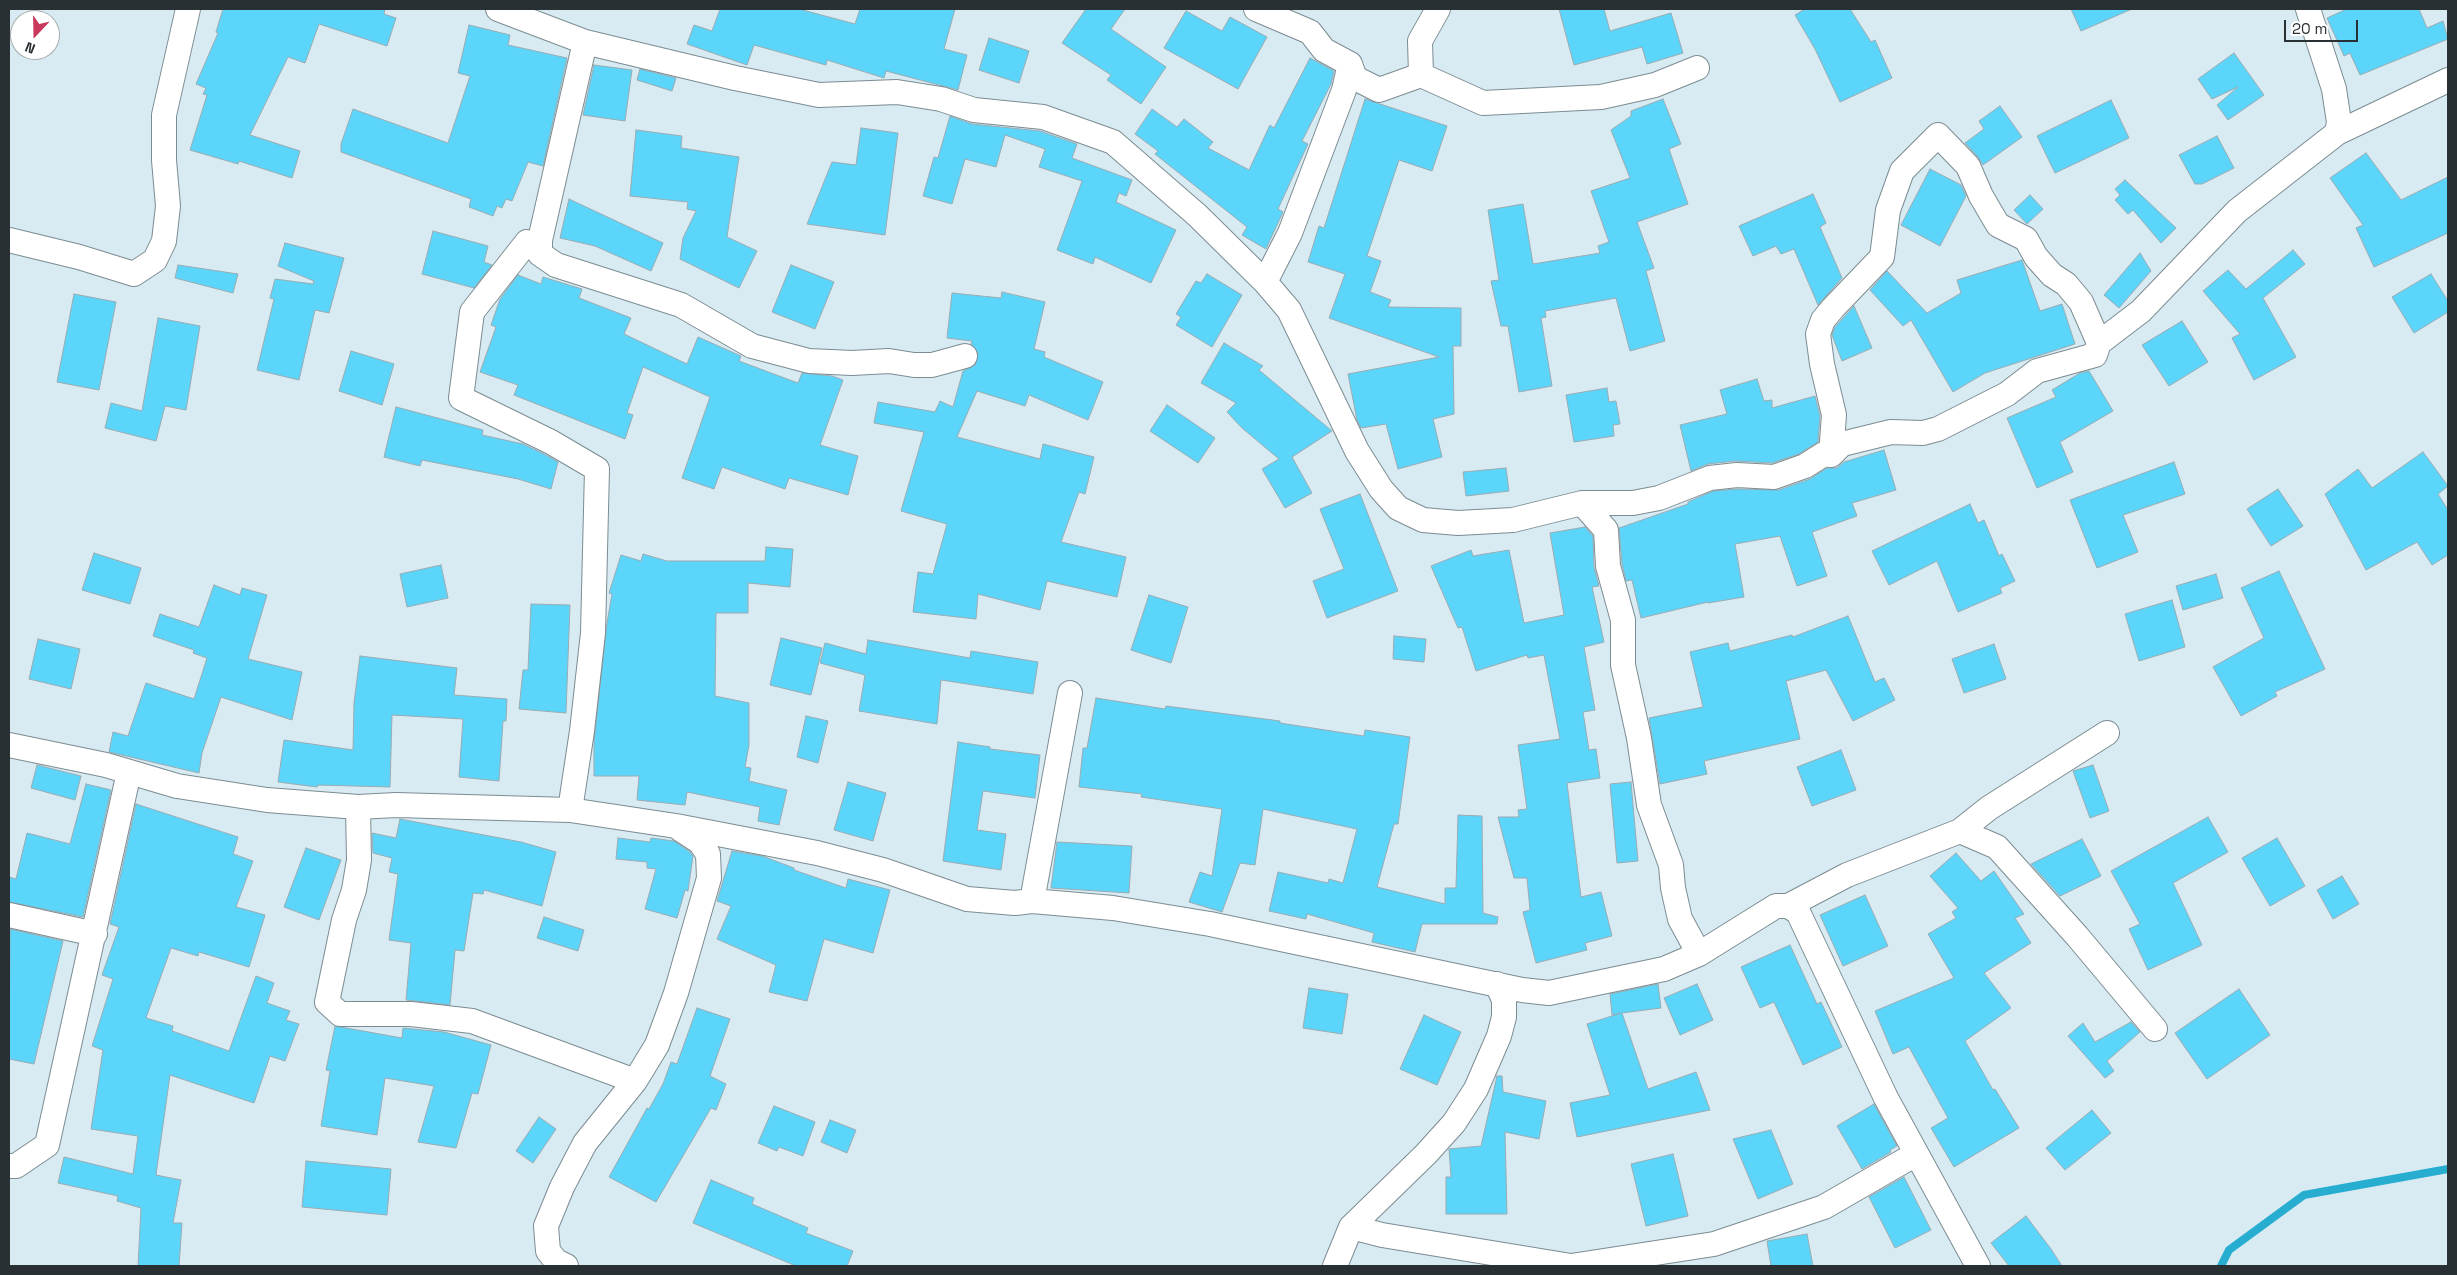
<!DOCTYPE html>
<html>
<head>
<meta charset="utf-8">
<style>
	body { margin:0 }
	#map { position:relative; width:2457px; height:1275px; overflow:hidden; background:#d9ebf2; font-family:"Space Grotesk",sans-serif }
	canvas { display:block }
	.frame { position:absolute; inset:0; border:10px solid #293033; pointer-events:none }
	.north { position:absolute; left:10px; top:10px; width:50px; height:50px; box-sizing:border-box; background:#fff; border:1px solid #a9acad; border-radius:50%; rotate:201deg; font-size:14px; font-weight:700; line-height:20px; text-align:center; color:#293033 }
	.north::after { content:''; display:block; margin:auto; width:18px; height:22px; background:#c8395c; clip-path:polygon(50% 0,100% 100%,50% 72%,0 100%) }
	.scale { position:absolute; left:2284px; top:20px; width:74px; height:22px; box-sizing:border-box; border:2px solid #293033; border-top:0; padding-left:6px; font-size:15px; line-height:18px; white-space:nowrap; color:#293033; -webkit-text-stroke:4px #fff; paint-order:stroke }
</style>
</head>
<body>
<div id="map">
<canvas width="2457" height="1275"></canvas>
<div class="frame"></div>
<div class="north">N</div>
<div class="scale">20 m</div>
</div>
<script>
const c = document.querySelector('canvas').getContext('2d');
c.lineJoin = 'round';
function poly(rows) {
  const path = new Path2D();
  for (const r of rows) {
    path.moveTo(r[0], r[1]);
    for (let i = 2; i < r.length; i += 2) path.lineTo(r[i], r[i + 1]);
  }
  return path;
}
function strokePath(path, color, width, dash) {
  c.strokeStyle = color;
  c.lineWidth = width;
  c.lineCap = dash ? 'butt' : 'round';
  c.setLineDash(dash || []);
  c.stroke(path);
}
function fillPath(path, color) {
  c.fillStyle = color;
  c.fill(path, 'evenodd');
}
const stream = poly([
	[2221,1266,2229,1250,2304,1195,2448,1169]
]);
const building = poly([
	[223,9,385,9,384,14,396,18,387,46,319,24,305,63,288,57,250,135,300,151,292,178,239,161,238,164,190,150,207,95,203,94,206,88,196,84,218,33,216,32,223,9],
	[720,9,799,9,855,24,860,9,955,9,944,49,967,55,958,90,886,71,884,78,827,60,826,65,754,45,747,65,687,44,694,25,712,31,720,9],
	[1086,9,1125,9,1111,29,1166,67,1141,104,1107,80,1111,75,1062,43,1086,9],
	[1559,9,1604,9,1610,31,1671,13,1683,53,1647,64,1642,47,1574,65,1559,9],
	[1805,9,1850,9,1871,42,1875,40,1892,78,1840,102,1815,49,1795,15,1805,9],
	[2071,9,2132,9,2081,31,2071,9],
	[2347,9,2419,9,2427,28,2443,21,2448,39,2360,75,2350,53,2344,56,2327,18,2347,9],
	[1186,11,1222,31,1230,17,1267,37,1238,89,1164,48,1186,11],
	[469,25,510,35,508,45,567,58,543,166,528,162,512,201,506,199,502,208,497,206,493,216,469,207,471,199,341,152,341,144,353,109,448,143,470,76,458,73,469,25],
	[989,38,1029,51,1019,83,979,70,989,38],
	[2234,53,2264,95,2228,120,2217,105,2238,87,2212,99,2198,79,2234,53],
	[1310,58,1334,71,1331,84,1302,141,1308,144,1278,209,1283,212,1266,249,1242,235,1247,227,1155,154,1158,151,1135,134,1152,109,1177,127,1184,119,1213,142,1208,148,1249,170,1270,125,1274,128,1310,58],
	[594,65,632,70,625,121,583,115,594,65],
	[640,69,676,78,672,91,637,80,640,69],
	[1365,99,1447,126,1432,171,1399,160,1367,256,1381,261,1370,292,1391,300,1388,307,1461,308,1461,346,1453,346,1454,414,1433,419,1442,457,1398,469,1386,424,1361,428,1357,420,1348,374,1439,357,1329,318,1345,274,1308,262,1319,226,1324,228,1365,99],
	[1663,99,1681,144,1669,149,1688,204,1637,222,1654,268,1646,271,1665,341,1630,351,1616,298,1545,311,1546,317,1541,318,1552,386,1519,392,1508,326,1501,326,1491,281,1499,280,1488,210,1523,204,1533,264,1600,253,1598,246,1609,242,1591,191,1630,178,1611,130,1631,116,1631,111,1663,99],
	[2111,100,2129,138,2055,173,2037,136,2111,100],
	[2000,106,2022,137,1983,165,1978,157,1965,143,1984,129,1979,121,2000,106],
	[950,116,972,124,1040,131,1077,144,1072,158,1132,180,1126,196,1119,193,1116,202,1176,230,1151,283,1095,257,1093,264,1057,250,1082,181,1039,167,1045,149,1005,135,996,167,965,159,952,204,923,196,934,157,938,158,950,116],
	[861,128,898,133,885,235,807,224,832,162,856,165,861,128],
	[636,130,682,136,681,148,739,157,727,237,757,251,739,288,680,259,683,238,696,211,687,209,688,202,630,196,636,130],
	[2217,136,2234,168,2202,184,2195,184,2179,155,2217,136],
	[2366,153,2401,200,2448,177,2448,233,2374,267,2356,228,2363,225,2330,178,2366,153],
	[1930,169,1961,185,1966,196,1940,246,1901,225,1930,169],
	[2125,180,2176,228,2161,243,2133,210,2128,214,2115,200,2120,195,2115,189,2125,180],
	[1813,194,1826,223,1820,227,1842,278,1818,305,1794,249,1781,254,1776,246,1753,256,1739,226,1813,194],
	[2030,195,2043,209,2027,224,2014,210,2030,195],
	[569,199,663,243,651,271,595,246,560,238,569,199],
	[433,231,488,246,484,262,492,265,474,288,422,274,433,231],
	[285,243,344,258,329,313,315,310,299,380,257,370,274,299,270,298,275,279,313,284,314,281,278,266,285,243],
	[2293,250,2305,264,2263,298,2296,357,2254,380,2232,338,2240,334,2203,291,2228,270,2246,289,2293,250],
	[2140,253,2151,271,2119,308,2104,295,2140,253],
	[2022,260,2040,311,2062,304,2075,344,1985,373,1953,392,1911,320,1903,326,1870,290,1887,271,1927,313,1961,293,1957,280,2022,260],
	[178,265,238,274,233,293,175,278,178,265],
	[791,265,834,282,815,329,772,312,791,265],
	[1207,274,1242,295,1212,347,1176,325,1181,317,1176,314,1196,281,1201,283,1207,274],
	[2431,274,2448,301,2448,312,2414,333,2392,297,2431,274],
	[518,275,541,284,543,277,582,289,579,298,631,318,624,334,687,364,698,337,741,356,739,361,798,383,802,373,832,376,843,380,820,445,858,456,848,495,789,478,785,489,722,467,714,489,682,478,710,397,643,367,627,413,633,415,625,439,514,395,518,385,480,372,496,327,491,325,500,299,518,275],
	[1002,292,1045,302,1034,349,1045,352,1044,357,1103,382,1088,420,1029,395,1025,406,977,391,957,437,1040,459,1043,444,1094,457,1085,494,1079,492,1061,542,1126,557,1117,597,1047,581,1040,610,978,594,976,619,913,612,918,572,933,574,947,524,901,511,924,432,874,423,878,402,935,412,940,401,953,407,963,371,975,365,978,353,971,344,972,341,947,338,952,293,1001,298,1002,292],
	[74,294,116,302,99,390,57,382,74,294],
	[1854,306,1872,348,1842,361,1832,335,1835,327,1854,306],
	[158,318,200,326,186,410,165,406,156,441,105,428,111,403,142,411,158,318],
	[2182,321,2208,362,2169,386,2142,345,2182,321],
	[1224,343,1263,366,1259,370,1332,431,1292,457,1312,493,1285,508,1262,469,1279,459,1242,428,1227,412,1236,403,1201,383,1224,343],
	[351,351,394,364,382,405,339,391,351,351],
	[2089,371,2113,411,2060,442,2073,472,2037,488,2007,418,2056,397,2052,390,2080,373,2089,371],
	[1757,379,1764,401,1772,400,1772,408,1815,396,1820,416,1818,442,1799,454,1772,463,1735,461,1708,464,1691,471,1680,425,1727,414,1720,390,1757,379],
	[1607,388,1609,402,1616,401,1620,424,1613,425,1614,436,1574,442,1566,395,1607,388],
	[1167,405,1215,438,1198,463,1150,431,1167,405],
	[396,407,483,430,482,435,523,444,544,454,558,462,551,489,518,479,422,460,420,466,384,457,396,407],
	[1884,450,1896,490,1852,503,1857,516,1812,532,1827,576,1797,586,1780,536,1735,544,1744,597,1708,603,1708,602,1641,618,1632,580,1626,581,1622,564,1619,528,1688,504,1688,502,1713,491,1737,489,1779,490,1810,479,1827,468,1837,468,1844,462,1884,450],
	[2423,452,2448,486,2438,494,2448,510,2448,555,2432,565,2417,542,2366,570,2325,494,2358,469,2372,488,2423,452],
	[2174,462,2185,494,2123,515,2138,552,2097,568,2070,500,2174,462],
	[1506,468,1509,491,1466,496,1463,472,1506,468],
	[2278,489,2303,526,2271,546,2247,509,2278,489],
	[1360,494,1398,591,1327,618,1313,581,1344,569,1320,509,1360,494],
	[1970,504,1978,523,1984,520,1999,556,2002,554,2015,581,2000,588,2002,593,1958,612,1937,561,1889,585,1872,551,1970,504],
	[1585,527,1593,536,1594,567,1599,586,1592,587,1604,642,1584,647,1595,710,1583,712,1589,750,1596,749,1600,778,1567,783,1581,897,1601,892,1612,936,1585,943,1587,950,1536,963,1523,912,1530,910,1527,878,1514,878,1498,817,1519,817,1518,810,1527,809,1518,745,1560,739,1544,655,1528,658,1527,655,1476,671,1462,627,1458,628,1431,566,1471,550,1473,556,1509,550,1524,623,1564,615,1550,533,1585,527],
	[766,547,793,549,790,587,748,583,748,613,716,613,715,696,749,703,749,745,745,767,751,768,749,781,787,790,779,825,758,821,760,807,687,792,685,805,637,800,639,776,594,776,594,741,607,623,612,594,609,593,621,555,641,561,643,554,667,561,765,561,766,547],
	[94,553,141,568,130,604,82,590,94,553],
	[441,565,448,598,407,607,400,574,441,565],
	[2279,571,2325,669,2275,692,2277,696,2241,716,2213,667,2264,638,2241,588,2279,571],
	[2216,574,2223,598,2183,610,2176,586,2216,574],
	[214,585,240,595,242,588,267,595,248,659,302,672,292,720,221,697,202,753,199,773,109,752,113,732,128,736,146,683,194,699,207,658,193,653,194,650,153,636,160,614,199,627,214,585],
	[1149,595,1188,607,1171,663,1131,650,1149,595],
	[2172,600,2185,647,2139,661,2125,614,2172,600],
	[531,604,570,605,566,713,519,709,523,670,528,670,531,604],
	[1848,616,1875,682,1884,678,1895,700,1853,721,1826,670,1786,681,1800,739,1704,761,1707,774,1660,784,1649,718,1703,707,1690,652,1728,643,1730,651,1792,635,1793,637,1848,616],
	[1394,636,1426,639,1424,662,1393,659,1394,636],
	[781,638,822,648,811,695,770,685,781,638],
	[38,639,80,649,71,689,29,679,38,639],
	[868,640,970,658,971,651,1038,662,1033,694,941,680,937,724,859,711,865,675,820,663,825,643,866,654,868,640],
	[1994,644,2006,679,1964,693,1952,659,1994,644],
	[360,656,457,668,454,695,507,699,506,721,503,721,499,781,459,777,463,719,392,715,390,787,318,785,317,787,278,782,284,740,353,750,354,703,360,656],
	[1096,698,1165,709,1166,706,1280,721,1280,723,1364,736,1365,730,1410,737,1398,824,1394,824,1377,887,1445,904,1445,888,1456,888,1458,815,1482,816,1483,913,1498,917,1497,924,1422,924,1415,952,1372,942,1374,933,1307,914,1306,919,1269,911,1278,872,1328,883,1329,879,1343,883,1357,829,1263,809,1255,865,1240,863,1222,912,1189,902,1200,872,1212,876,1222,809,1141,797,1142,794,1079,787,1083,748,1087,748,1096,698],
	[806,716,828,721,818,763,797,757,806,716],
	[958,742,990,747,990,749,1040,755,1035,798,983,791,977,830,1006,834,1001,870,943,861,958,742],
	[1841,750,1856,790,1812,806,1797,767,1841,750],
	[37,765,81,776,75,800,31,788,37,765],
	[2093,765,2109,811,2090,818,2073,771,2093,765],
	[848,782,886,793,873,841,834,830,848,782],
	[1631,782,1638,861,1617,863,1610,784,1631,782],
	[86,784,111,790,83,917,9,902,9,877,16,879,27,833,70,844,86,784],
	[136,804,238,837,233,854,253,861,236,907,265,915,249,967,199,952,198,956,171,948,146,1018,173,1026,172,1031,229,1051,256,976,274,983,267,1003,290,1011,286,1020,299,1024,285,1061,270,1056,254,1103,170,1075,156,1175,181,1180,173,1223,182,1223,179,1266,138,1266,141,1208,117,1201,118,1196,58,1183,64,1157,133,1174,138,1136,91,1129,103,1050,92,1046,113,979,102,975,119,927,110,924,136,804],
	[2208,817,2228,852,2173,883,2202,945,2148,970,2129,929,2140,924,2111,871,2208,817],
	[400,819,521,842,556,852,542,906,484,890,483,894,473,893,464,951,455,950,450,1005,406,1000,411,943,389,940,398,874,389,872,392,858,373,853,372,833,396,838,400,819],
	[618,838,650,842,651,838,674,841,690,852,693,856,688,891,685,890,677,918,645,909,656,869,647,868,647,862,616,859,618,838],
	[2277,838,2305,886,2270,906,2242,858,2277,838],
	[2082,839,2101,876,2060,896,2031,864,2082,839],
	[1057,842,1132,846,1129,893,1051,888,1057,842],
	[306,848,341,860,319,920,284,907,306,848],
	[732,851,762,856,794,868,794,870,846,888,848,879,890,890,873,953,824,939,807,1001,769,992,776,965,717,939,731,906,717,901,732,851],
	[1956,853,1981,881,1994,871,2024,914,2015,918,2031,943,1984,973,2011,1008,1965,1041,1993,1090,1995,1089,2019,1128,1954,1167,1931,1128,1948,1118,1909,1047,1893,1054,1875,1011,1954,978,1928,934,1956,918,1952,912,1958,908,1930,876,1956,853],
	[2342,876,2359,904,2333,919,2317,890,2342,876],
	[1865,895,1888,946,1843,966,1820,915,1865,895],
	[544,917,584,930,578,951,537,938,544,917],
	[10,929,63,941,34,1064,9,1059,10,929],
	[1790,945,1817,1004,1821,1002,1842,1047,1803,1065,1774,1002,1760,1008,1741,967,1790,945],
	[1658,984,1661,1008,1622,1013,1648,1089,1696,1072,1710,1110,1577,1137,1570,1103,1610,1095,1587,1024,1621,1013,1612,1015,1610,994,1658,984],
	[1697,984,1713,1020,1680,1035,1664,998,1697,984],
	[1309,988,1348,994,1342,1034,1303,1028,1309,988],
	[2239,989,2270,1035,2207,1079,2175,1033,2239,989],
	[697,1008,730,1019,710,1076,726,1084,716,1110,711,1108,656,1202,609,1177,647,1108,649,1109,663,1084,671,1062,677,1064,697,1008],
	[1424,1015,1461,1032,1437,1085,1400,1069,1424,1015],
	[2131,1022,2140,1032,2107,1061,2114,1071,2105,1078,2068,1036,2083,1023,2095,1042,2131,1022],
	[335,1026,402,1038,403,1028,444,1032,491,1045,478,1094,472,1093,456,1148,418,1142,434,1086,385,1078,377,1135,321,1126,330,1071,326,1070,335,1026],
	[1497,1076,1502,1076,1503,1092,1546,1101,1539,1139,1505,1132,1507,1214,1446,1214,1446,1177,1451,1177,1449,1149,1481,1146,1497,1076],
	[1874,1104,1897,1146,1890,1150,1891,1152,1862,1169,1837,1126,1874,1104],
	[774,1106,815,1122,803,1156,779,1147,777,1151,758,1143,774,1106],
	[2092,1110,2111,1133,2065,1170,2046,1148,2092,1110],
	[539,1117,556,1129,533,1163,516,1151,539,1117],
	[830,1120,856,1130,847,1153,821,1142,830,1120],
	[1771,1130,1793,1184,1758,1199,1733,1139,1771,1130],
	[1673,1154,1688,1216,1646,1226,1631,1164,1673,1154],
	[306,1161,391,1169,387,1215,302,1207,306,1161],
	[1904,1177,1931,1230,1895,1248,1869,1197,1904,1177],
	[711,1180,754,1198,752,1204,808,1228,806,1233,853,1251,847,1266,796,1266,693,1223,711,1180],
	[2026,1216,2051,1249,2062,1266,2009,1266,1991,1243,2026,1216],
	[1807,1234,1813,1266,1771,1266,1767,1241,1807,1234]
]);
const minor = poly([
	[498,9,585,42,735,78,819,95,897,92,941,99,974,110,1043,117,1113,142,1197,215,1265,282,1289,310,1357,451,1381,489,1398,508,1423,520,1458,523,1513,520,1582,503,1633,503,1659,498,1710,478,1737,475,1774,477,1805,466,1824,454,1831,455],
	[1256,9,1310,32,1324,50,1350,64,1355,78,1379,90,1421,75,1483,103,1601,97,1655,85,1697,68],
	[585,42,540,240,540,254,556,265,681,305,752,346,809,361,852,363,889,361,914,365,932,365,965,356],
	[1421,75,1420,41,1438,9],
	[2337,133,2448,80],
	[1938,135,1968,166,1981,196,1998,225,2026,239,2036,257,2052,275,2066,284,2081,302,2099,343,2095,355,2037,371,2007,394,1938,429,1923,433,1891,432,1842,444,1831,455,1834,415,1822,364,1818,334,1823,320,1833,308,1882,257,1888,210,1902,171,1938,135],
	[9,240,79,257,134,274,155,260,164,241,168,206,164,160,164,115,188,9],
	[527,242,472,312,461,398,551,442,597,469,593,633,582,731,570,810],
	[1265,282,1290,233,1344,90,1350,64],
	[2099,343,2141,311,2237,211,2337,133,2339,122,2334,89,2308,9],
	[1582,503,1606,530,1608,566,1623,620,1623,665,1639,738,1649,805,1671,865,1673,888,1680,919,1699,954],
	[9,745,106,765,177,786,267,800,358,807,396,805,570,810,676,826,817,853,883,870,967,899,1015,903,1032,901,1113,908,1210,924,1522,990,1549,993,1664,969,1699,954,1776,906,1788,906,1847,875,1960,831,1989,808,2107,733],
	[358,807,359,860,354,890,344,920,327,1002,340,1014,411,1014,472,1021,635,1081],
	[1960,831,1997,847,2077,936,2155,1029],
	[1032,901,1070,693],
	[1788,906,1798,912,1886,1098,1978,1266],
	[9,915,95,934],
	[1497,984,1504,1000,1504,1017,1499,1036,1476,1089,1454,1123,1426,1154,1351,1227,1382,1235,1571,1266,1714,1244,1824,1207,1916,1154],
	[9,1166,16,1166,47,1145,129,772],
	[566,1266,556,1261,548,1251,546,1226,562,1187,585,1143,635,1081,657,1045,676,993,709,878,708,854,700,842,680,829],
	[1335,1266,1351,1227]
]);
strokePath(stream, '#27add0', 8);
fillPath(building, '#5cd5fa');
strokePath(building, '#99abb2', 1);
strokePath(minor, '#7b8c92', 26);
strokePath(minor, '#fff', 24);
</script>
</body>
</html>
